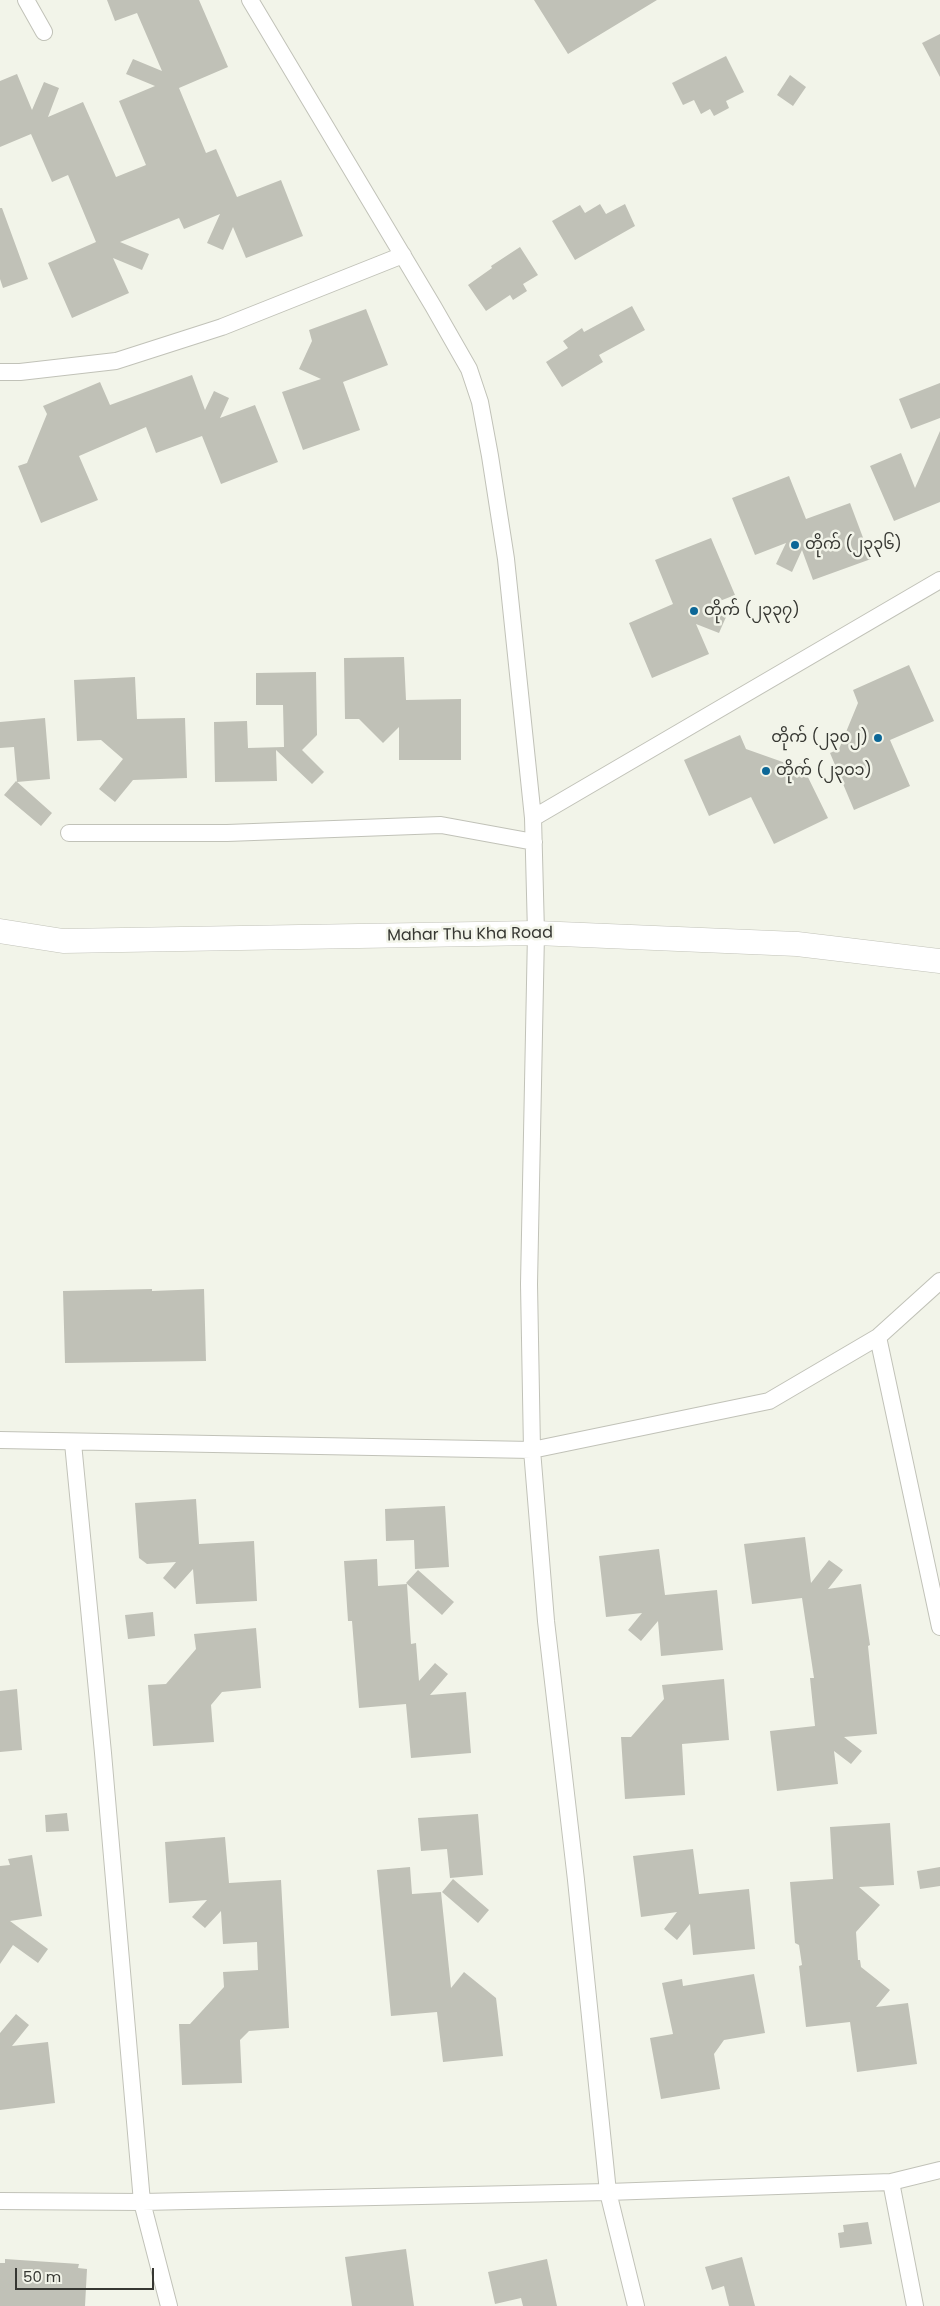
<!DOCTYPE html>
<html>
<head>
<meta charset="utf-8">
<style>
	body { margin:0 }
	#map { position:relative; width:940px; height:2306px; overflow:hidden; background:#f2f4e9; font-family:Poppins,sans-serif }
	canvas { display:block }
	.scale { position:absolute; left:15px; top:2268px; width:139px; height:22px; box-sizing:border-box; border:2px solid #363732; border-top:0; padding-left:6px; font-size:15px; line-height:18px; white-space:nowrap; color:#363732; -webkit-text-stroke:4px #f2f4e9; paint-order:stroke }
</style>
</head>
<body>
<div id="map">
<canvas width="940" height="2306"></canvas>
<div class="scale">50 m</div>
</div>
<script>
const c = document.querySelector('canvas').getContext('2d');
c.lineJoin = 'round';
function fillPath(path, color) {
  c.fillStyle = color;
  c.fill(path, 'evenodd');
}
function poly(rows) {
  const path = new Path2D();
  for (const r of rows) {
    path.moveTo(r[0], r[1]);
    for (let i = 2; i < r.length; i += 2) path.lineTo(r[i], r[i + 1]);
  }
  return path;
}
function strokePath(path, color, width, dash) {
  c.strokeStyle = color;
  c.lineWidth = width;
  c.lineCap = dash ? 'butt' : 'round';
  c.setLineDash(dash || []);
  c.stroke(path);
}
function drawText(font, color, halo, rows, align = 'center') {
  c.font = font + ' Poppins,"Noto Sans Myanmar",sans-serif';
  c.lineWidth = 5;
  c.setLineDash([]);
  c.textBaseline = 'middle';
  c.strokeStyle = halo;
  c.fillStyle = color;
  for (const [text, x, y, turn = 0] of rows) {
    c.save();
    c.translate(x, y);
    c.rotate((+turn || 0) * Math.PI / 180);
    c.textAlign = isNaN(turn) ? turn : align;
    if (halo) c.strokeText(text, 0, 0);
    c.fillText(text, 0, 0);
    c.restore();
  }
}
const building = poly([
	[107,0,199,0,228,67,179,88,206,153,216,149,237,197,281,180,303,236,246,258,233,227,223,250,207,243,220,214,184,229,179,218,120,242,149,254,142,270,113,258,129,293,72,318,48,263,96,242,68,175,52,182,31,134,0,147,0,81,17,74,32,110,44,82,59,88,48,117,83,102,116,177,146,165,119,101,155,86,126,74,133,59,162,71,137,13,115,21],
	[534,0,657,0,568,54],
	[940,34,940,77,922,43],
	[726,56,744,92,726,101,729,108,714,116,710,109,701,114,694,100,683,105,672,83],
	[790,75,806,87,793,106,777,95],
	[600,204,606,214,625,204,635,226,575,260,552,221,580,205,585,213],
	[0,208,2,208,28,279,3,288,0,279],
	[520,247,538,275,523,284,527,291,513,300,510,295,486,311,468,285,492,268,491,266],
	[632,306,645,330,599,355,603,362,562,387,546,362,568,348,563,341,582,328,584,332],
	[366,309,388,365,343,382,360,430,303,450,282,392,321,379,299,369,312,341,309,330],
	[192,375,205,410,214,391,229,398,220,418,255,405,278,462,221,484,202,436,156,453,146,427,79,456,98,500,41,523,18,466,27,463,47,414,43,406,100,382,110,405],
	[940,383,940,418,911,429,899,399],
	[940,431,940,502,894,521,870,466,901,453,915,488],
	[789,476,806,519,850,503,871,559,813,580,802,550,792,572,776,564,786,543,755,555,732,498],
	[711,538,735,595,702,608,726,617,719,633,696,624,709,654,652,678,629,623,673,604,655,560],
	[404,657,406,700,461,699,461,760,399,760,399,727,383,743,359,719,345,719,344,658],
	[909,665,934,721,890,740,910,786,854,810,830,753,839,749,858,703,853,690],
	[316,672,317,735,302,750,324,772,312,784,276,750,277,781,215,782,214,722,247,721,248,748,284,747,283,705,256,705,256,673],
	[135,677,137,719,185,718,187,778,133,780,115,802,99,789,123,759,101,740,77,741,74,680],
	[45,718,50,779,17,782,14,747,0,748,0,722],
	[740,735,746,749,794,766,801,763,828,818,774,844,751,797,709,816,684,760],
	[16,781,52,813,41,826,4,795],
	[152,1289,152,1291,204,1289,206,1361,65,1363,63,1291],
	[196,1499,199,1544,254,1541,257,1601,196,1604,193,1569,175,1589,163,1578,176,1562,147,1564,139,1558,135,1503],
	[445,1506,449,1567,415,1569,414,1540,386,1541,385,1509],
	[805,1537,811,1583,829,1560,843,1570,828,1589,861,1584,870,1645,868,1646,877,1734,844,1737,862,1751,851,1764,834,1751,838,1784,777,1791,770,1731,815,1726,810,1678,814,1678,802,1598,752,1604,744,1544],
	[659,1549,665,1595,717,1590,723,1650,661,1656,658,1621,641,1641,628,1630,642,1613,606,1617,599,1556],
	[377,1559,378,1586,407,1584,411,1644,416,1643,419,1681,435,1663,448,1674,430,1695,466,1692,471,1753,411,1758,406,1704,359,1708,352,1621,348,1621,344,1561],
	[418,1570,454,1602,442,1615,406,1583],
	[153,1612,155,1636,128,1639,125,1615],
	[256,1628,261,1688,222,1692,211,1705,214,1742,153,1746,148,1685,166,1684,196,1649,194,1634],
	[724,1679,729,1740,682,1744,685,1795,625,1799,621,1737,631,1737,664,1699,662,1685],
	[17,1689,22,1750,0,1752,0,1691],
	[67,1813,69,1831,46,1832,45,1815],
	[478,1814,483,1875,450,1878,447,1849,421,1851,418,1818],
	[890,1823,894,1885,859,1887,880,1905,856,1932,858,1960,860,1960,861,1967,890,1990,876,2007,908,2003,917,2064,857,2072,850,2022,806,2027,799,1966,802,1965,799,1945,795,1943,790,1882,833,1879,830,1827],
	[225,1837,229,1883,281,1880,289,2028,249,2031,240,2040,242,2083,182,2085,179,2024,190,2024,224,1987,223,1972,258,1970,257,1942,223,1944,221,1911,205,1928,192,1917,207,1900,169,1903,165,1842],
	[693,1849,699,1894,749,1889,755,1949,693,1955,690,1924,677,1940,664,1929,677,1912,641,1917,633,1856],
	[32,1855,42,1916,10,1921,48,1949,38,1963,13,1945,0,1964,0,1866,10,1865,8,1859],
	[410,1867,412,1894,441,1892,451,1988,464,1972,496,1998,503,2056,443,2062,437,2012,391,2016,377,1870],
	[940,1867,940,1886,920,1889,917,1871],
	[453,1879,489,1910,478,1923,442,1892],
	[754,1974,765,2033,724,2040,714,2054,720,2089,661,2099,650,2038,673,2034,662,1983,682,1979,683,1986],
	[16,2014,29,2025,12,2046,48,2042,55,2103,0,2110,0,2033],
	[868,2222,872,2244,840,2248,838,2233,844,2232,843,2225],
	[406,2249,414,2306,352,2306,345,2257],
	[742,2257,755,2306,729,2306,724,2286,712,2290,705,2267],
	[5,2259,79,2264,78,2268,87,2269,85,2306,0,2306,0,2263,5,2263],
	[547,2259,557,2306,523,2306,521,2298,495,2304,488,2272]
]);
const street = poly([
	[26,0,44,32],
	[250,0,433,306,469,369,480,402,490,456,506,559,533,818,534,855,536,933,529,1284,532,1450,546,1621,576,1880,608,2192,636,2306],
	[0,372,20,372,116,361,222,327,403,255],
	[533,818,940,580],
	[69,833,227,833,441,825,534,842],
	[878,1337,940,1627],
	[0,1440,532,1450,769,1401,878,1337,940,1281],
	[73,1443,103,1753,142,2202,169,2306],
	[891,2182,915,2306],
	[0,2201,142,2202,608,2192,891,2182,940,2170]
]);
const secondary = poly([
	[0,931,63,941,536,933,797,944,940,961]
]);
const markers = [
	[795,545,5,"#0c6797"],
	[694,611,5,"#0c6797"],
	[878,738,5,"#0c6797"],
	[766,771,5,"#0c6797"]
];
const poiNames = [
	["တိုက် (၂၃၃၆)",805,545],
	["တိုက် (၂၃၃၇)",704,611],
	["တိုက် (၂၃၀၂)",868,738,"right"],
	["တိုက် (၂၃၀၁)",776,771]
];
const streetNames = [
	["Mahar Thu Kha Road",470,935,-1]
];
fillPath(building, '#c0c1b7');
strokePath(street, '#c1c2b8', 18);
strokePath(secondary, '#c1c2b8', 25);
strokePath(street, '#fff', 16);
strokePath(secondary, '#fff', 24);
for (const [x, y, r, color] of markers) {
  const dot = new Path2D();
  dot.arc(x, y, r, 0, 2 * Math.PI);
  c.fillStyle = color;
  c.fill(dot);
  strokePath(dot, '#f2f4e9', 2);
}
drawText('16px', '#363732', '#f2f4e9', poiNames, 'left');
drawText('16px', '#363732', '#f2f4e9', streetNames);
</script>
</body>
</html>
